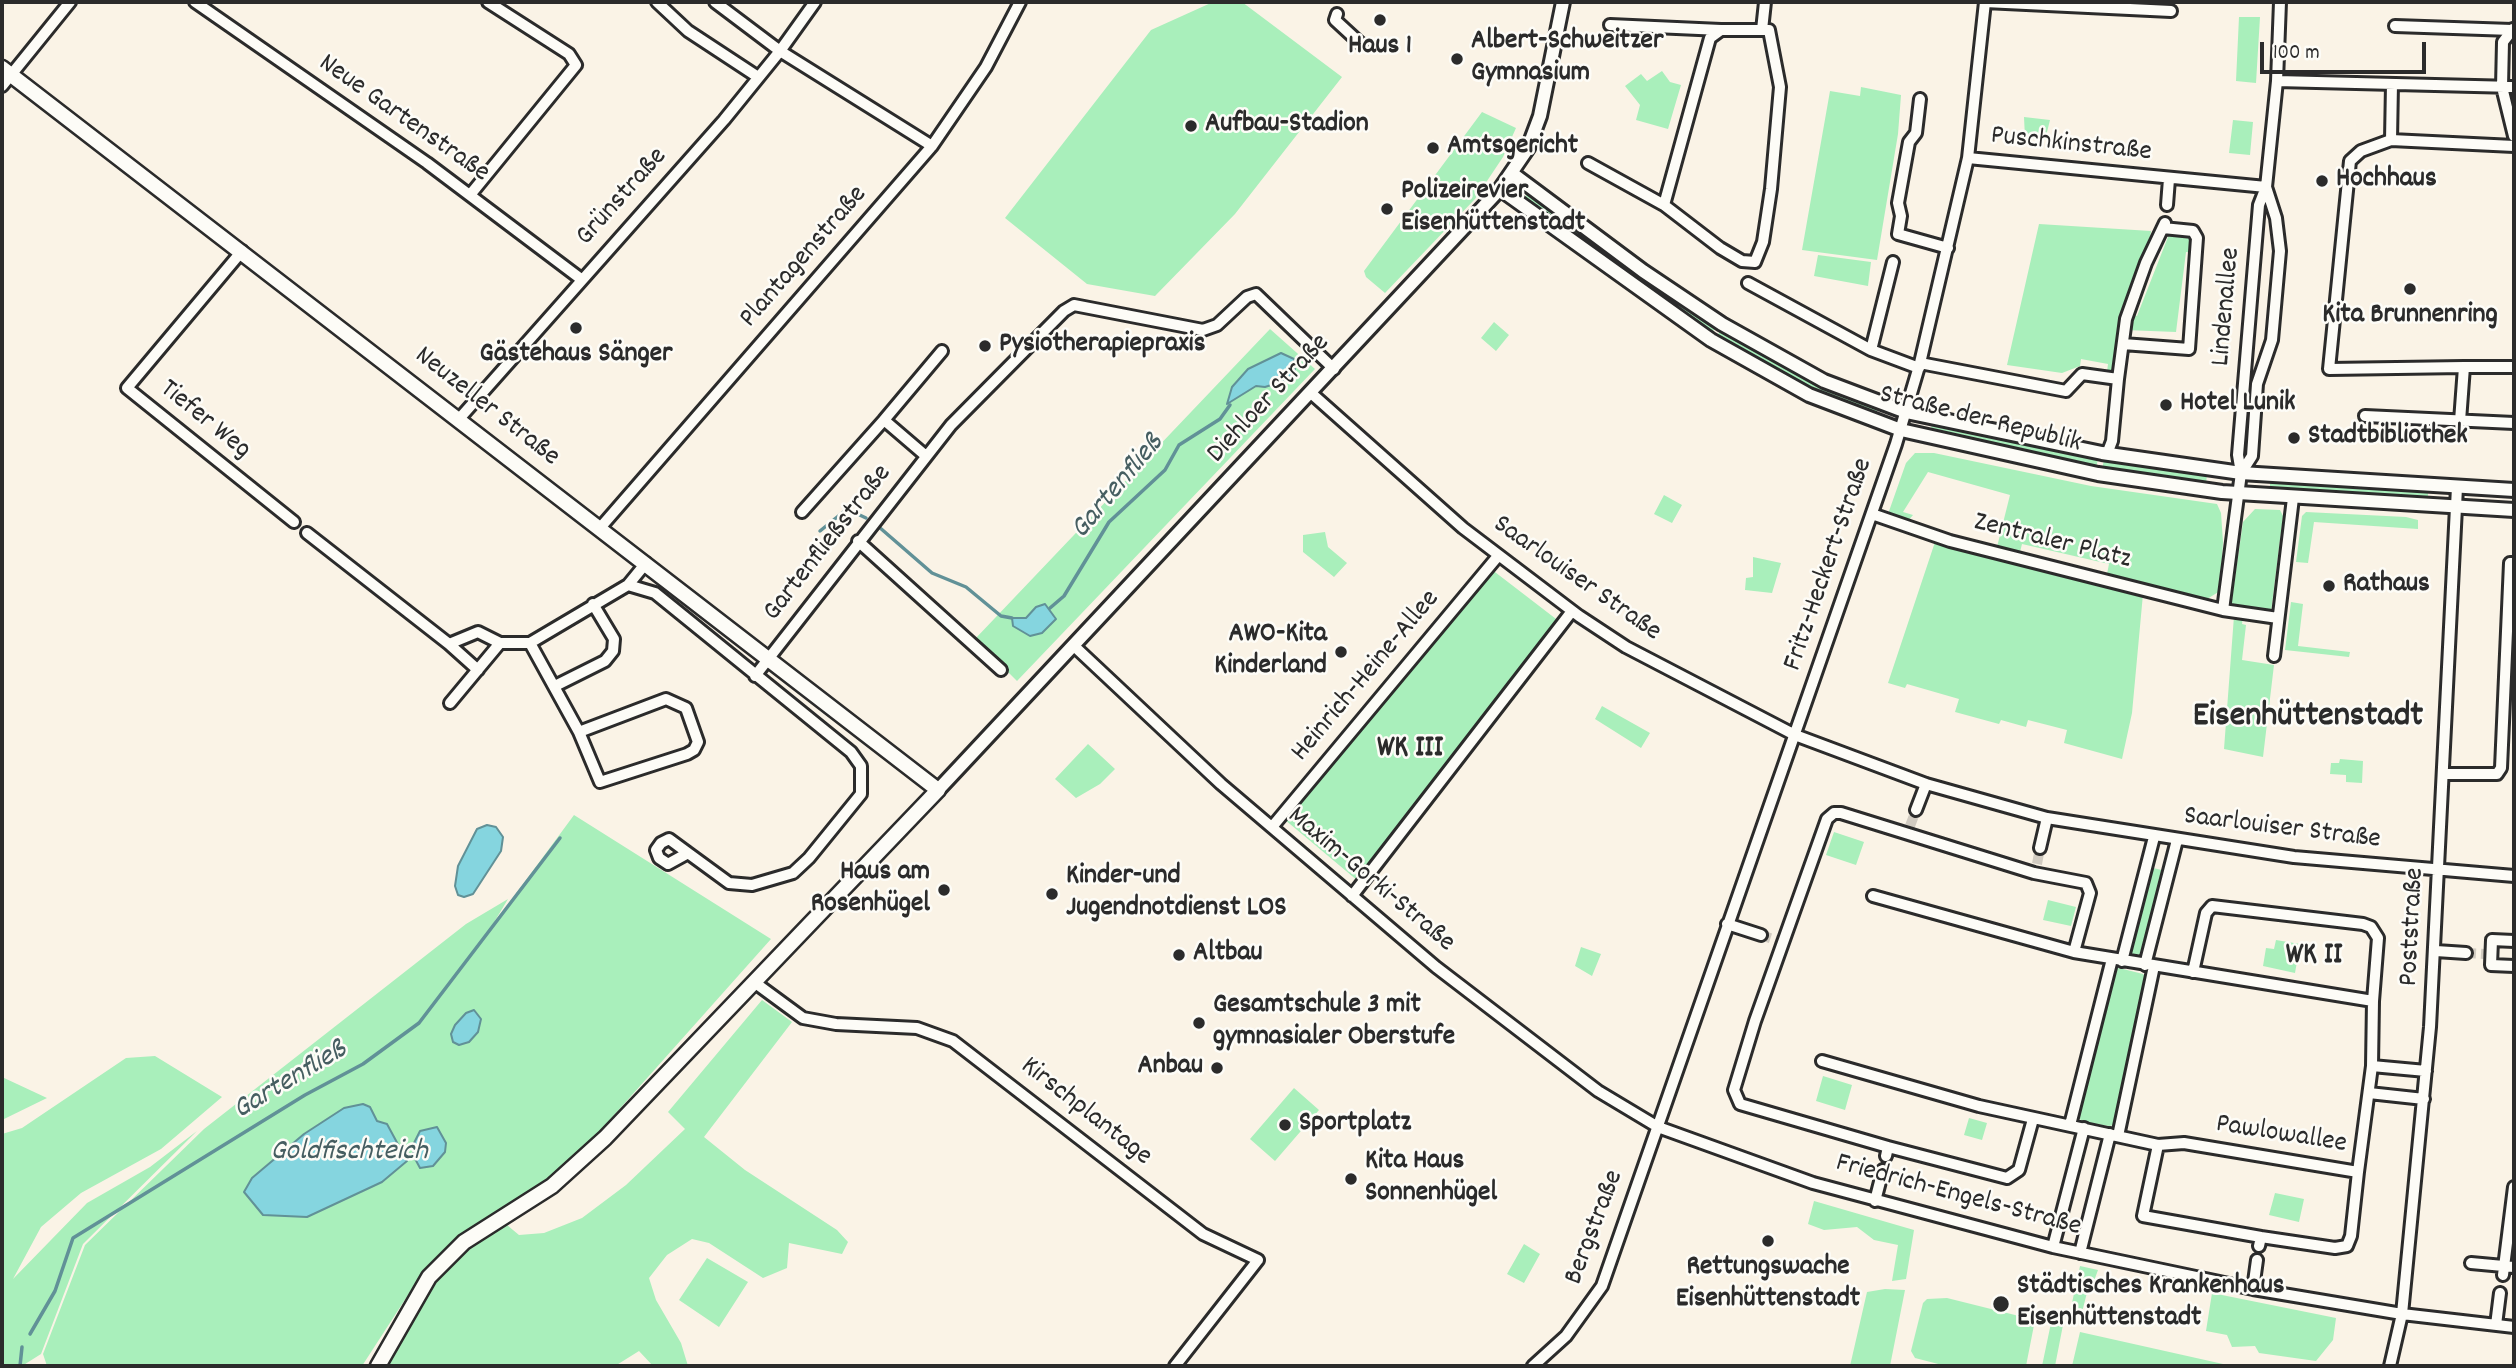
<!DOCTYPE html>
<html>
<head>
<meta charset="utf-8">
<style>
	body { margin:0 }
	#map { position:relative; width:2516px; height:1368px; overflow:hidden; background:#faf3e6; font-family:Dekko,sans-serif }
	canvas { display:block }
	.frame { position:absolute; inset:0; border:4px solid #2b2b2b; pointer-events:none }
	.scale { position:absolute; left:2260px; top:42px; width:166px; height:32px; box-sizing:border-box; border:4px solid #2b2b2b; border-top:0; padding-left:9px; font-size:21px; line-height:24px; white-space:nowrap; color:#2b2b2b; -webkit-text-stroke:5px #fdfcf7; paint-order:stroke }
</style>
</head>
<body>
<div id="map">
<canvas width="2516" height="1368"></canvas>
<div class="frame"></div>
<div class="scale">100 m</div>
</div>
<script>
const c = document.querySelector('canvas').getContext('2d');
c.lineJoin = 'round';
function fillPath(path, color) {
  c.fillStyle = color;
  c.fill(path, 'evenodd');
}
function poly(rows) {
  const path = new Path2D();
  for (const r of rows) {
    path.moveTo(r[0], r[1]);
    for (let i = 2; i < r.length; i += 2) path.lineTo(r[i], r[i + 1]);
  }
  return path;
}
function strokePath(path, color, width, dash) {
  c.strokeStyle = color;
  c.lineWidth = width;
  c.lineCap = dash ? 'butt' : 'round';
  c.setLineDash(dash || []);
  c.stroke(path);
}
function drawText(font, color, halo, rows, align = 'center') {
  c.font = font + ' Dekko,sans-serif';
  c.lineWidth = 5;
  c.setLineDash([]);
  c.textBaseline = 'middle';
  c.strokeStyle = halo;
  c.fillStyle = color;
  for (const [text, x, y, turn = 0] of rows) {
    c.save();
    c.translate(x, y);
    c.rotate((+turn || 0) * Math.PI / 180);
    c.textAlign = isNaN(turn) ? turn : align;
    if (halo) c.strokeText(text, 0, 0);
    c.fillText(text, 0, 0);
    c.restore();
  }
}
const green = poly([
	[1213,2,1242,2,1342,77,1235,214,1155,296,1087,284,1005,218,1151,30],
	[2239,17,2260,17,2256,83,2236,81],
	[1662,71,1670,82,1681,85,1668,129,1636,120,1640,105,1625,86,1641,74,1647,81],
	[1861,87,1901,95,1898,134,1877,260,1802,250,1830,91,1860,96],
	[1482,112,1516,128,1503,157,1475,199,1385,293,1366,277,1364,271],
	[2024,117,2050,120,2045,140,2025,138],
	[2233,120,2253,122,2250,155,2229,153],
	[1528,192,1642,276,1636,284,1523,200],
	[2039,224,2151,231,2146,263,2130,313,2137,316,2168,237,2160,232,2193,231,2196,253,2186,252,2176,332,2125,330,2115,369,2107,372,2108,364,2081,359,2080,366,2062,373,2007,365],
	[1818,255,1871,262,1868,286,1814,276],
	[1647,279,1716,327,1711,334,1641,287],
	[1494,322,1509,335,1496,351,1481,338],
	[1270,329,1315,369,1017,681,975,639],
	[1721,330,1805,377,1878,408,1875,416,1781,375,1716,337],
	[1932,424,2098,459,2096,468,1930,433],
	[1915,453,1934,453,2091,486,2217,504,2221,513,2223,542,2220,591,2207,599,2107,574,2109,564,2022,544,2020,552,1997,547,2010,495,1928,472,1903,512,1913,515,1908,521,1888,514,1906,463],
	[2104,460,2207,474,2206,484,2102,469],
	[2270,481,2428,490,2428,499,2270,490],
	[1664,495,1682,505,1672,523,1654,514],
	[2255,509,2280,510,2283,516,2271,612,2231,606,2243,522],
	[2306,512,2406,517,2418,520,2418,529,2314,522,2308,563,2296,562,2302,516],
	[1325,532,1328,547,1347,563,1334,577,1303,552,1303,535],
	[1935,542,2143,594,2132,713,2122,759,2064,743,2067,730,2028,720,2026,727,2001,720,1999,724,1955,712,1959,699,1907,684,1905,688,1888,683],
	[1753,557,1781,563,1772,593,1745,590,1746,578,1753,577],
	[1491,569,1560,622,1358,881,1284,819],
	[2291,602,2303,604,2298,646,2350,652,2349,657,2285,650],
	[2234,616,2243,618,2242,624,2246,625,2242,660,2274,665,2263,757,2224,749],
	[1602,706,1650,733,1641,748,1595,719],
	[1088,744,1115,769,1100,784,1076,798,1055,779],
	[2340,759,2363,761,2362,783,2346,782,2346,775,2330,774,2331,763,2339,763],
	[574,815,771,939,599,1132,548,1178,454,1242,417,1281,362,1366,47,1366,43,1354,85,1245,204,1129,466,924,508,899,490,929],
	[1834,832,1864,842,1856,865,1826,855],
	[2149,867,2166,871,2144,953,2134,956,2129,954],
	[2048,900,2076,907,2071,926,2043,920],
	[2276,940,2300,944,2295,973,2263,966,2266,948,2274,949],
	[1581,947,1601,954,1592,976,1575,966],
	[2119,968,2143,974,2147,978,2117,1119,2115,1125,2109,1126,2083,1122,2078,1117,2077,1110,2113,969],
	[762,1000,792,1022,704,1137,745,1170,837,1230,848,1242,842,1254,789,1243,787,1268,763,1278,709,1243,692,1239,667,1255,649,1278,656,1300,681,1343,688,1366,653,1366,639,1351,615,1366,376,1366,431,1281,466,1250,507,1225,519,1235,544,1233,582,1218,626,1185,685,1129,668,1112],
	[155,1056,222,1097,161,1149,81,1193,41,1227,13,1279,87,1203,150,1167,197,1131,83,1244,41,1354,22,1366,2,1366,2,1134,22,1128,126,1058],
	[1823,1076,1852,1085,1845,1110,1816,1101],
	[2,1077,47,1098,2,1120],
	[1294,1088,1319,1110,1275,1161,1250,1139],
	[1969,1118,1987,1123,1982,1140,1964,1135],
	[2275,1193,2304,1199,2299,1222,2269,1215],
	[1814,1201,1914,1230,1906,1279,1892,1281,1898,1245,1874,1240,1857,1227,1824,1230,1808,1224],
	[1524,1244,1540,1254,1524,1283,1507,1274],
	[707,1258,748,1282,719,1327,679,1300],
	[2080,1266,2098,1270,2094,1281,2090,1281,2081,1316,2070,1312],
	[1885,1289,1905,1290,1890,1366,1850,1366,1867,1292],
	[2212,1293,2336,1318,2333,1340,2316,1361,2259,1353,2255,1346,2232,1347,2227,1335,2206,1331],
	[1947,1298,2035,1320,2026,1366,1946,1366,1915,1358,1911,1351,1923,1303,1927,1299],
	[2051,1323,2063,1325,2055,1366,2042,1366],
	[2080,1332,2232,1366,2072,1366]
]);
const water = poly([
	[1281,353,1294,359,1295,371,1287,380,1265,387,1256,386,1227,404,1232,387,1248,369,1281,353],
	[1045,604,1056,619,1042,633,1030,636,1013,626,1012,618,1026,618,1036,607,1045,604],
	[487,825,496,827,503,837,501,851,473,894,464,897,458,895,455,886,458,866,477,829,487,825],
	[474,1010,481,1019,478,1032,469,1042,459,1045,453,1042,451,1034,455,1025,466,1013,474,1010],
	[363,1104,370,1107,377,1121,387,1124,407,1161,382,1182,307,1217,263,1215,244,1192,252,1178,304,1134,344,1108,363,1104],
	[437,1127,446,1143,445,1152,433,1166,420,1168,413,1155,413,1145,420,1131,437,1127]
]);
const stream = poly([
	[879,527,932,573,966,587,1001,616,1012,618],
	[820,531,847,509,866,518],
	[1050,608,1064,596,1109,522,1165,470,1179,445,1220,419,1230,405],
	[30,1334,55,1291,73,1238,305,1095,363,1064,419,1023,560,838],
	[20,1366,22,1347]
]);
const minorTunnel = poly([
	[1910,826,1916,810],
	[2037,864,2040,848],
	[1761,935,1779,941],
	[2466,953,2484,954]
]);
const minor = poly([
	[195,2,427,163,581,279],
	[657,2,688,31,758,77],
	[715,2,780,51,932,146],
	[1985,2,2171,11],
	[1337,14,1335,20,1361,44],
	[1610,25,1721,30],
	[2395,26,2512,30],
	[2513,29,2503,42,2502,87,2514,136],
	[1721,30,1769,30,1780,87,1771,189,1763,242,1755,262,1742,261,1720,248,1664,205,1710,38,1721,30],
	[1762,30,1765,2],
	[2277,81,2514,87],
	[2,86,70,2],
	[1920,99,1916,133,1909,142,1898,203,1901,216,1898,234,1948,248],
	[2391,140,2392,84],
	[1968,158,2266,187],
	[1588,163,1664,205],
	[470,195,576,65,569,54,488,2],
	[2167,205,2169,179],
	[242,251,127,388,294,522],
	[1748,283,1871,350,1893,262],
	[2123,344,2189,349,2197,238,2193,231,2163,228],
	[1871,350,1919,368],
	[1920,363,2066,391,2082,374,2118,379,2126,319,2146,263,2165,223],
	[2464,367,2329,369,2350,161,2361,151,2391,140,2514,146],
	[1311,393,1463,528,1579,616,1626,647,1795,735,1926,784,2047,818,2294,857,2514,876],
	[2365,416,2514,423],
	[459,419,724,120,780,51,815,2],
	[2460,421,2464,367,2514,367],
	[2107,454,2112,441,2118,379],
	[926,456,884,420,942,351],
	[2241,473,2252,456,2257,384,2272,340,2280,251,2276,218,2266,187],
	[802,512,884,420],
	[1872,514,1950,541,2223,610,2278,618],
	[600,528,932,146,986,67,1020,2],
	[307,533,449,644,478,632,500,643,530,643,628,585,646,563],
	[858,541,1001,670],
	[628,585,655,593,851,752,861,766,861,794,809,858,793,873,752,885,729,883,688,853,668,864,659,858,656,850,661,843,669,839,688,853],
	[2223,610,2241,473,2238,455,2259,205,2266,187,2277,81,2280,2],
	[530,643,579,732,600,782,687,754,694,750,698,742,686,708,666,699,579,732],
	[449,644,478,670],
	[1073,645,1221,784,1436,967,1598,1091,1658,1127,1813,1183,2053,1247,2253,1289,2402,1314,2514,1327],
	[2274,656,2293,498],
	[755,676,951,425,1064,311,1074,305,1203,330,1217,325,1247,297,1256,294,1334,369],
	[555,686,605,661,613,651,614,639,593,604],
	[450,703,500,643],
	[2444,774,2497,774,2501,768,2510,563,2514,563],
	[1916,810,1926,784],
	[1272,827,1498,556],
	[2040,848,2047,818],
	[1352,896,1572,611],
	[1727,924,1761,935],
	[2514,941,2492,940,2491,965,2514,966],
	[2436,951,2466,953],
	[2122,961,2154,837],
	[2145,965,2177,840],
	[2193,972,2206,913,2212,906,2363,924,2371,927,2378,938,2373,1001],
	[754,982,803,1018,836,1024,917,1028,953,1041,1203,1234,1258,1260,1175,1366],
	[1822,1061,1979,1106,2158,1145,2184,1143,2358,1172,2372,1066,2373,1001,2074,952,1873,896],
	[2372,1066,2426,1071],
	[2369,1093,2424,1099],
	[2070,1125,2112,959],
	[2118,1136,2154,966],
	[2158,1145,2143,1216,2261,1237,2259,1246],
	[1888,1147,2007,1178,2019,1170,2033,1119],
	[1886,1156,1888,1147,1740,1104,1734,1090,1755,1021,1827,819,1834,813,1841,813,2034,873,2086,883,2090,893,2074,952],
	[1875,1201,1883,1170],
	[2261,1237,2335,1248,2347,1246,2351,1236,2358,1172],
	[2053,1247,2084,1128],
	[2080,1253,2110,1134],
	[2471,1263,2514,1267],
	[2503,1275,2514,1187],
	[2253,1289,2257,1260],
	[2496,1325,2500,1293],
	[1533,1366,1566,1336,1602,1286,1896,444,1920,363,1968,158,1985,2],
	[2390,1366,2402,1314,2430,1027,2457,487]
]);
const tertiary = poly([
	[1513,174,1643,271,1722,324,1824,381,1906,412,2102,453,2241,473,2514,490],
	[1500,189,1711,340,1809,395,1901,430,2098,474,2222,492,2514,510],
	[938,790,1500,189,1528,148,1540,116,1563,2]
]);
const secondary = poly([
	[2,68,938,790,605,1138,552,1186,464,1242,429,1277,378,1366]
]);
const markers = [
	[1380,20,7,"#2b2b2b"],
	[1457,59,7,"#2b2b2b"],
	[1191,126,7,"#2b2b2b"],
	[1433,148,7,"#2b2b2b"],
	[2322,181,7,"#2b2b2b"],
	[1387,209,7,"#2b2b2b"],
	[2410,289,7,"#2b2b2b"],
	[576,328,7,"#2b2b2b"],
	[985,346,7,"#2b2b2b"],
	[2166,405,7,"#2b2b2b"],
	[2294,438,7,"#2b2b2b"],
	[2329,586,7,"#2b2b2b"],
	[1341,652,7,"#2b2b2b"],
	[944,890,7,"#2b2b2b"],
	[1052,894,7,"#2b2b2b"],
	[1179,955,7,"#2b2b2b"],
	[1199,1023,7,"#2b2b2b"],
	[1217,1068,7,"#2b2b2b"],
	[1285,1125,7,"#2b2b2b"],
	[1351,1179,7,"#2b2b2b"],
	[1768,1241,7,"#2b2b2b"],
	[2001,1304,9,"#2b2b2b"]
];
const poiNames = [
	["Albert-Schweitzer",1471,43],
	["Gymnasium",1471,75],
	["Haus 1",1380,48,"center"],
	["Aufbau-Stadion",1205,126],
	["Amtsgericht",1447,148],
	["Hochhaus",2336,181],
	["Polizeirevier",1401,193],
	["Eisenhüttenstadt",1401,225],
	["Kita Brunnenring",2410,317,"center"],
	["Pysiotherapiepraxis",999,346],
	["Gästehaus Sänger",576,356,"center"],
	["Hotel Lunik",2180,405],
	["Stadtbibliothek",2308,438],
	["Rathaus",2343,586],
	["AWO-Kita",1327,636,"right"],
	["Kinderland",1327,668,"right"],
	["Haus am",930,874,"right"],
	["Rosenhügel",930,906,"right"],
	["Kinder-und",1066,878],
	["Jugendnotdienst LOS",1066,910],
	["Altbau",1193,955],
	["Gesamtschule 3 mit",1213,1007],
	["gymnasialer Oberstufe",1213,1039],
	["Anbau",1203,1068,"right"],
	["Sportplatz",1299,1125],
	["Kita Haus",1365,1163],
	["Sonnenhügel",1365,1195],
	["Rettungswache",1768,1269,"center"],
	["Eisenhüttenstadt",1768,1301,"center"],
	["Städtisches Krankenhaus",2017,1288],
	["Eisenhüttenstadt",2017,1320]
];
const streetNames = [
	["Neue Gartenstraße",403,120,35],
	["Puschkinstraße",2071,146,6],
	["Grünstraße",623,198,-48],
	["Plantagenstraße",805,258,-49],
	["Lindenallee",2228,307,-85],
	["Diehloer Straße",1270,400,-47],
	["Neuzeller Straße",486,408,38],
	["Tiefer Weg",204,421,39],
	["Straße der Republik",1980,421,14],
	["Zentraler Platz",2052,543,14],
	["Gartenfließstraße",829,544,-52],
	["Fritz-Heckert-Straße",1830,565,-71],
	["Saarlouiser Straße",1576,580,35],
	["Heinrich-Heine-Allee",1367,677,-50],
	["Saarlouiser Straße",2282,830,7],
	["Maxim-Gorki-Straße",1370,881,40],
	["Poststraße",2414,927,-87],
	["Kirschplantage",1085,1113,38],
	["Pawlowallee",2281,1136,9],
	["Friedrich-Engels-Straße",1958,1197,15],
	["Bergstraße",1596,1228,-69]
];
const waterNames = [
	["Gartenfließ",1119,488,-50],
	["Gartenfließ",291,1082,-31],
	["Goldfischteich",349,1154]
];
const neighbourhoodNames = [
	["WK III",1410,751],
	["WK II",2314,958]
];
const districtNames = [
	["Eisenhüttenstadt",2308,719]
];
fillPath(green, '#a9efbb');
fillPath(water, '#85d5df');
strokePath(water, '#619197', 2);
strokePath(stream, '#619197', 3.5);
strokePath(minorTunnel, '#d1cbc1', 10, [10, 5]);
strokePath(minor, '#2b2b2b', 16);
strokePath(tertiary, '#2b2b2b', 18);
strokePath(secondary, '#2b2b2b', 19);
strokePath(minor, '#fdfcf7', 10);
strokePath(tertiary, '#fdfcf7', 12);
strokePath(secondary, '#fdfcf7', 14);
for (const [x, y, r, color] of markers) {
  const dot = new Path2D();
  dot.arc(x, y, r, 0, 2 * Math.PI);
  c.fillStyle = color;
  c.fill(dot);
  strokePath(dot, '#fdfcf7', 2.5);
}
drawText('bold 28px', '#2b2b2b', '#fdfcf7', poiNames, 'left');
drawText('28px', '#2b2b2b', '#fdfcf7', streetNames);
drawText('italic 30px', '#465e61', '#fdfcf7', waterNames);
drawText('bold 30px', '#2b2b2b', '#fdfcf7', neighbourhoodNames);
drawText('bold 35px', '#2b2b2b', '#fdfcf7', districtNames);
</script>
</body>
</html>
